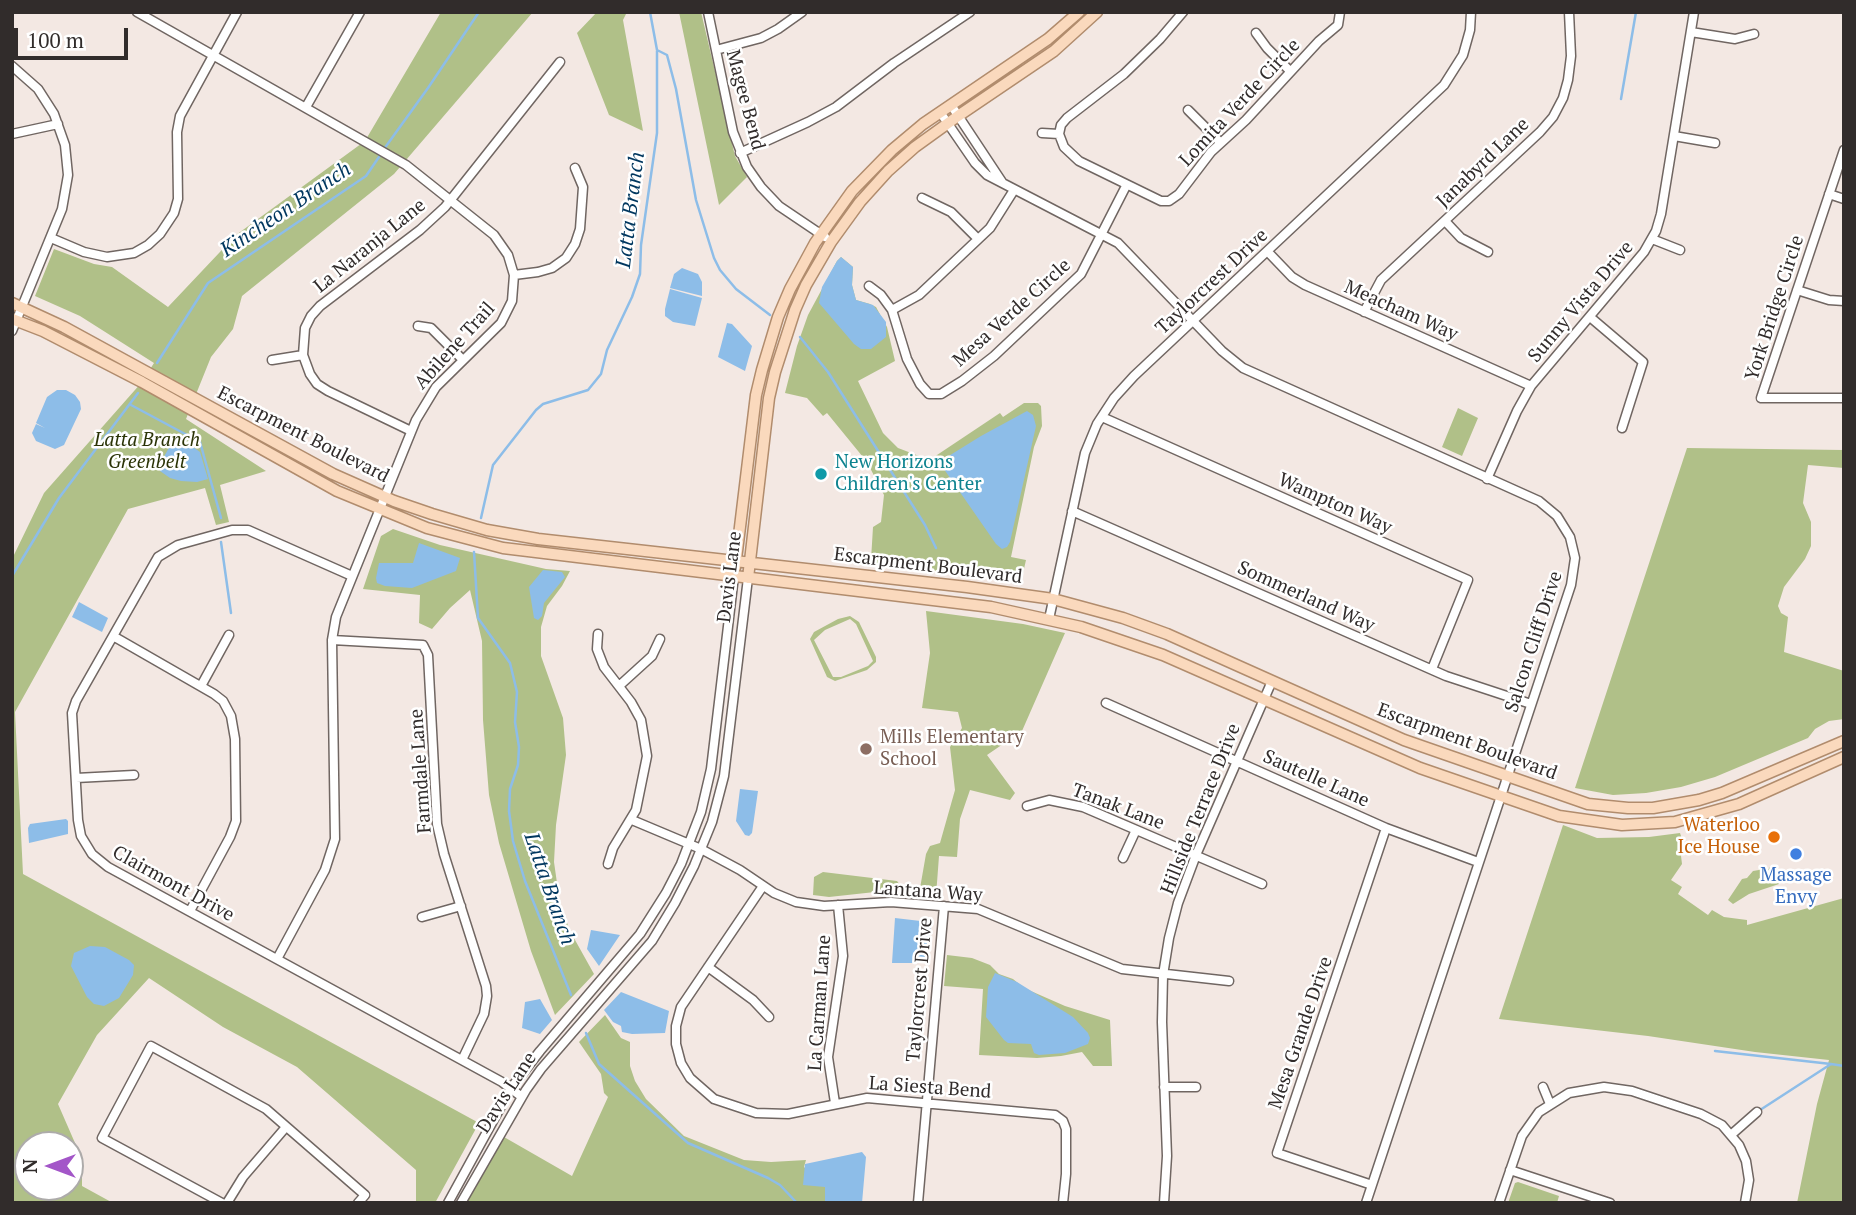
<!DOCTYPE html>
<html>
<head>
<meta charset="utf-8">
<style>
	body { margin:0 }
	#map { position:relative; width:1856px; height:1215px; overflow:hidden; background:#f3e8e3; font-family:"PT Serif",serif }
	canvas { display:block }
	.frame { position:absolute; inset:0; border:14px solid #312c2b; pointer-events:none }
	.north { position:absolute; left:14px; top:1131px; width:70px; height:70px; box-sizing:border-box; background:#fff; border:2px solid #adabaa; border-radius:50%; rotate:270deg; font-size:19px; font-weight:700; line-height:28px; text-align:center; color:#312c2b }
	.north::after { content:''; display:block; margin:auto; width:24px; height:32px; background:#a356c8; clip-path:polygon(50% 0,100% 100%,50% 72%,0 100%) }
	.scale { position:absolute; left:14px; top:28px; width:114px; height:32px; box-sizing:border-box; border:4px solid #312c2b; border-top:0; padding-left:9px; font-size:21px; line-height:24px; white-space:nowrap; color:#312c2b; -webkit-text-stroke:5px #fff; paint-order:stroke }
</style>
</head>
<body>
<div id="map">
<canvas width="1856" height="1215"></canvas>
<div class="frame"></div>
<div class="north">N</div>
<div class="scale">100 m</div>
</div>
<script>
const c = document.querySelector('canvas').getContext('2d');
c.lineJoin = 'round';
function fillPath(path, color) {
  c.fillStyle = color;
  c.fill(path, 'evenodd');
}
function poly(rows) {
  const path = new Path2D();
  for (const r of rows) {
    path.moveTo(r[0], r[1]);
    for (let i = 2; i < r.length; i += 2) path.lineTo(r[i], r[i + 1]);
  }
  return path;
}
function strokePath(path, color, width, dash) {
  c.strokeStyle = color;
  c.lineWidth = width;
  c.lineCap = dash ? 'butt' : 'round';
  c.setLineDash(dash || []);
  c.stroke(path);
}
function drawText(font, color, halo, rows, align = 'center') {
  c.font = font + ' "PT Serif",serif';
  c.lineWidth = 5;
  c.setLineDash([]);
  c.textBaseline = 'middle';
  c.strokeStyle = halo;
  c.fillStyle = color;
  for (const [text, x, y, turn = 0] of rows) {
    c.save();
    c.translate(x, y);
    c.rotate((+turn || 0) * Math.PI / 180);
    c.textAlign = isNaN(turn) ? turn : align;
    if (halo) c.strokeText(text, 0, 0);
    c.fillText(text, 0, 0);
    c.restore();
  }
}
const green = poly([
	[441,12,533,12,394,174,242,296,233,329,211,357,186,419,266,471,220,485,229,522,216,525,205,488,128,509,15,712,23,874,479,1123,435,1203,416,1203,416,1170,297,1067,223,1027,149,978,97,1035,58,1104,82,1159,82,1186,113,1203,12,1203,12,559,44,493,142,382,154,363,80,316,35,296,54,249,94,264,112,267,168,307,236,235,365,141],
	[28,1145,70,1145,70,1187,28,1187],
	[597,12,627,12,623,20,643,131,609,115,577,33],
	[679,12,701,12,735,156,747,177,719,205],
	[841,257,853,267,852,285,856,300,870,304,876,307,887,327,895,361,858,381,883,433,898,448,927,459,934,457,1000,413,1003,417,1024,403,1038,403,1041,406,1042,426,1034,447,1011,557,1026,560,1021,582,875,563,871,560,873,527,881,522,884,495,867,462,827,413,823,416,807,398,785,393,797,346,808,315,837,261],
	[1458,408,1478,418,1462,456,1442,447],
	[1687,448,1844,450,1844,468,1808,465,1803,503,1811,522,1811,546,1805,559,1784,587,1778,606,1781,613,1788,617,1784,652,1844,671,1844,719,1829,721,1815,729,1808,738,1715,777,1681,787,1646,793,1613,795,1575,788],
	[393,529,440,545,546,569,570,571,562,586,547,606,541,627,541,656,563,718,566,755,556,825,554,862,560,904,570,931,594,974,555,1015,531,951,499,843,489,795,483,720,482,641,470,590,450,608,432,629,419,623,420,595,363,589,381,536],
	[926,611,1023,624,1065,633,1022,731,987,755,1015,793,1010,800,970,790,960,819,957,857,939,856,936,896,919,894,926,854,930,846,940,843,955,790,950,747,962,728,958,712,922,708,930,653],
	[850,616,859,622,876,657,876,662,867,670,835,681,827,677,810,639,814,632,838,619],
	[850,619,856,624,873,661,868,666,841,677,833,677,814,640,825,630],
	[1563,825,1597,838,1649,837,1680,833,1684,845,1681,856,1682,864,1671,880,1682,887,1678,894,1708,915,1712,910,1724,917,1747,920,1747,925,1844,898,1844,1203,1797,1203,1817,1104,1829,1060,1755,1052,1648,1036,1499,1019],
	[1762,865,1768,870,1770,867,1779,884,1749,894,1733,904,1728,900,1742,879,1747,878,1753,871,1759,870],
	[823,872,897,881,903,889,902,892,896,894,875,892,829,897,813,895,814,877],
	[947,955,972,958,990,965,999,974,1013,979,1024,988,1065,1006,1110,1020,1112,1066,1093,1066,1082,1052,1061,1056,1037,1058,979,1055,983,989,944,986],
	[605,1015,621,1038,630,1042,630,1066,635,1081,646,1099,684,1136,744,1160,771,1162,806,1160,804,1167,825,1187,825,1203,465,1203,504,1137,572,1176,608,1097,604,1093,601,1074,579,1042],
	[1518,1182,1559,1196,1557,1203,1508,1203,1515,1183]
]);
const water = poly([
	[841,257,853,267,852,285,856,300,873,305,886,322,886,337,871,349,861,349,854,344,819,303,822,287,837,261],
	[682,268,698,274,702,282,702,296,670,288,674,274],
	[670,289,702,298,695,326,673,322,665,316,665,309],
	[727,323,732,324,752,346,745,371,718,357],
	[57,390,66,390,75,395,80,402,81,409,64,445,55,449,36,441,32,433,36,424,45,428,36,423,47,397],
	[1027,411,1033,415,1036,426,1010,542,1007,547,1002,549,996,544,939,462,981,436],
	[182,439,200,452,208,479,197,482,181,481,170,478,160,471,160,464,171,444,173,441],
	[419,543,460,558,456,571,412,588,385,586,377,583,376,578,379,563,413,563],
	[543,570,562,572,565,577,544,603,542,616,538,620,534,618,529,587],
	[79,602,108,618,102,632,72,617],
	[740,789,758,791,752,833,749,836,745,835,736,821],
	[66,819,68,821,68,834,29,843,28,828,30,824],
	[895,918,929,922,931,925,928,963,892,963],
	[591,930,620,935,599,966,587,949],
	[90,946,105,947,129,960,134,965,133,975,119,998,104,1006,94,1004,87,997,71,966,74,953],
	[995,973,1017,982,1073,1017,1088,1033,1090,1038,1088,1044,1065,1053,1039,1055,1034,1053,1031,1044,1008,1043,1004,1040,986,1017,988,987],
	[621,992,669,1011,665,1033,632,1034,622,1032,621,1026,613,1022,604,1010],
	[540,999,552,1020,540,1034,522,1028,525,1002],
	[862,1152,866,1157,862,1203,825,1203,825,1187,803,1185,805,1164]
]);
const stream = poly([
	[657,50,667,55,676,89,696,200,714,258,720,270,736,289,770,315],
	[1621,99,1636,12],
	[384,149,428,88,479,12],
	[800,337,828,372,925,525,936,548],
	[157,363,208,283,366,176,381,154],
	[131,405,200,442,221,518],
	[481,518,493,465,536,410,543,404,588,390,601,374,607,350,632,297,640,274,641,245,657,133,657,50,650,12],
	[221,542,231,613],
	[474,552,478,618,510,663,517,692,515,722,519,747,518,765,510,789,509,811,513,841,525,881,571,995],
	[12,576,59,498,138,393],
	[586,1033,599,1064,688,1143,768,1178,780,1185,797,1203],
	[1715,1051,1831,1064],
	[1757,1112,1831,1064,1844,1066]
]);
const minor = poly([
	[137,12,406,165,494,235,508,255,514,275,512,301,501,323,436,387,416,420,336,617,332,640,335,839,325,870,277,959],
	[708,12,733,132,747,167,761,187,779,206,825,237],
	[1183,12,1160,39,1124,74,1067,118,1061,125,1059,134,1064,147,1079,161,1161,201,1169,201,1179,194,1211,152,1246,120,1319,41,1338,25,1340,12],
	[1691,32,1735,39,1754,34],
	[1256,33,1267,48,1290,71],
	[716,50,761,38,778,29,802,12],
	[12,66,38,89,54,114,65,145,68,175,62,209,12,331],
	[951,105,1002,182],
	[306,107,360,12],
	[1188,110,1220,142],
	[940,112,975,163,987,175,1118,243,1222,351,1243,368,1539,501,1557,516,1570,537,1575,558,1571,585,1366,1203],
	[1042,133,1059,134],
	[12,134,58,124],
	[1674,136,1715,143],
	[1844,150,1761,398,1844,398],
	[740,153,808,122,836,107,894,63,970,12],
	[1829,194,1844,199],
	[922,198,951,212,978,239],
	[1445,221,1461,238,1488,252],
	[51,238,84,252,107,257,134,253,148,245,160,234,174,213,178,199,177,132,180,116,237,12],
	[1652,239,1680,250],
	[1268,252,1292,277,1305,285,1531,386],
	[514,275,538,272,552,268,566,258,575,244,580,229,583,187,575,168],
	[869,286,881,295,892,310,907,359,920,384,929,394,941,394,962,381,994,356,1081,274,1126,186],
	[1797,290,1829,300,1844,301],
	[892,310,919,295,990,228,1014,190],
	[1364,312,1381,280,1540,132,1553,117,1563,98,1568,80,1571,56,1569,12],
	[1590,317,1643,362,1622,428],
	[418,326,431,328,463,360],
	[272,360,303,355],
	[1102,417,1468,580,1432,669],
	[411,431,328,391,317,384,310,374,303,355,305,328,311,316,320,306,420,230,445,207,560,62],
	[1487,479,1517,411,1531,386,1644,252,1656,231,1661,214,1694,12],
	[1072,511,1446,676,1531,704],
	[352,576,248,530,232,530,178,545,158,557,76,701,72,713,78,820,81,836,92,854,108,867,502,1082,522,1097],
	[1049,619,1085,453,1097,424,1114,398,1134,376,1444,85,1463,55,1470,30,1471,12],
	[598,634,597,649,604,667,631,702,641,720,647,756,636,810,613,848,608,864],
	[113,636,214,694,223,701,231,716,235,739,236,821,230,837,190,911],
	[332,640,423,645,428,655,437,824,444,854,486,986,487,996,484,1014,462,1060],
	[201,686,229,635],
	[619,686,652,656,660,639],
	[1106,703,1386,828,1478,862],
	[76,778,134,775],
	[1027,806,1049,800,1083,807,1262,884],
	[632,820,701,849,740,870,774,893,796,902,824,906,891,902,978,909,1122,969,1229,981],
	[1123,858,1136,830],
	[763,886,681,1007,676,1026,676,1044,681,1063,690,1078,714,1099,756,1113,788,1114,867,1098,1055,1115,1063,1121,1066,1129,1066,1174,1063,1203],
	[422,917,461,906],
	[708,967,753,1000,769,1017],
	[1164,1087,1196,1087],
	[1543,1087,1550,1104],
	[835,1103,828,1057,843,956,838,905],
	[1732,1134,1757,1112],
	[1510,1170,1610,1203],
	[1372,1185,1277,1153,1386,828],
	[222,1203,102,1138,151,1046,266,1109,365,1195,358,1203],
	[227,1203,243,1177,286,1127],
	[448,1203,511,1088,540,1051,640,934,666,893,681,864,701,812,711,769,734,576],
	[461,1203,526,1090,541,1069,652,941,675,903,694,866,712,822,724,776,748,578],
	[918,1203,944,906],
	[1164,1203,1167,1156,1162,1022,1163,975,1169,938,1178,903,1196,855,1272,681],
	[1499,1203,1522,1136,1539,1112,1569,1093,1604,1087,1632,1091,1701,1114,1722,1125,1739,1145,1746,1161,1749,1180,1745,1203]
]);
const major = poly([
	[12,303,64,327,333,474,394,501,432,514,487,530,538,539,967,587,1053,599,1123,618,1167,634,1404,740,1588,804,1628,808,1653,808,1699,800,1722,793,1844,741],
	[12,319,43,331,142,382,337,491,427,528,503,548,991,607,1081,627,1163,655,1420,768,1559,816,1622,825,1675,822,1739,804,1844,757],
	[735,568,756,395,762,370,778,317,790,289,815,243,852,191,892,150,923,124,1048,39,1079,12],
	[748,578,769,398,775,372,795,310,806,285,831,242,860,202,888,171,915,147,958,116,1054,51,1097,12]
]);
const markers = [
	[821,474,7,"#0f9aa8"],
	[866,749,7,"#8d6e63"],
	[1774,837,7,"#e8710a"],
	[1796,854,7,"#3f7fe0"]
];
const streetNames = [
	["Magee Bend",745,100,75],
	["Lomita Verde Circle",1240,103,-47],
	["Janabyrd Lane",1483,163,-44],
	["La Naranja Lane",370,246,-39],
	["Taylorcrest Drive",1212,282,-43],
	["Sunny Vista Drive",1581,302,-50],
	["York Bridge Circle",1775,308,-72],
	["Meacham Way",1401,311,24],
	["Mesa Verde Circle",1012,313,-42],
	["Abilene Trail",455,346,-48],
	["Escarpment Boulevard",303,435,27],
	["Wampton Way",1335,504,24],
	["Escarpment Boulevard",928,566,7],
	["Davis Lane",730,577,-83],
	["Sommerland Way",1306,597,24],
	["Salcon Cliff Drive",1534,642,-72],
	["Escarpment Boulevard",1467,742,20],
	["Farmdale Lane",421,771,-94],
	["Sautelle Lane",1316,779,24],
	["Tanak Lane",1118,807,21],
	["Hillside Terrace Drive",1201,809,-68],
	["Clairmont Drive",173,884,29],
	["Lantana Way",928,892,4],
	["Taylorcrest Drive",920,990,-85],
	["La Carman Lane",820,1003,-86],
	["Mesa Grande Drive",1301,1033,-71],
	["La Siesta Bend",930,1088,4],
	["Davis Lane",507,1093,-57]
];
const parkNames = [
	["Latta Branch",147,441],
	["Greenbelt",147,463]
];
const cultureNames = [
	["New Horizons",835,463],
	["Children's Center",835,485]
];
const educationNames = [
	["Mills Elementary",880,738],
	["School",880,760]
];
const foodNames = [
	["Waterloo",1760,826],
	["Ice House",1760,848]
];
const shopNames = [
	["Massage",1796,876],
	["Envy",1796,898]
];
const waterNames = [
	["Kincheon Branch",286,210,-34],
	["Latta Branch",631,210,-83],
	["Latta Branch",549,889,71]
];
fillPath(green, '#b0c088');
fillPath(water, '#8dbde8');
strokePath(stream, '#8dbde8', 2.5);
strokePath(minor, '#706662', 11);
strokePath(major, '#b18c6d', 13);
strokePath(minor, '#fff', 8);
strokePath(major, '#fad9bd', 10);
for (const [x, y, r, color] of markers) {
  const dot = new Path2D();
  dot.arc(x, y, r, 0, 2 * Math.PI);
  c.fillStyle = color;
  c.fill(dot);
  strokePath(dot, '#fff', 2.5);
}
drawText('19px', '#312c2b', '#fff', streetNames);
drawText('italic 19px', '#2a3306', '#fff', parkNames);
drawText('19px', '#0d838f', '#fff', cultureNames, 'left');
drawText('19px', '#785e54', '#fff', educationNames, 'left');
drawText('19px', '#c56008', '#fff', foodNames, 'right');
drawText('19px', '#366cbe', '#fff', shopNames);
drawText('italic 21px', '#00375f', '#fff', waterNames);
</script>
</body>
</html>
